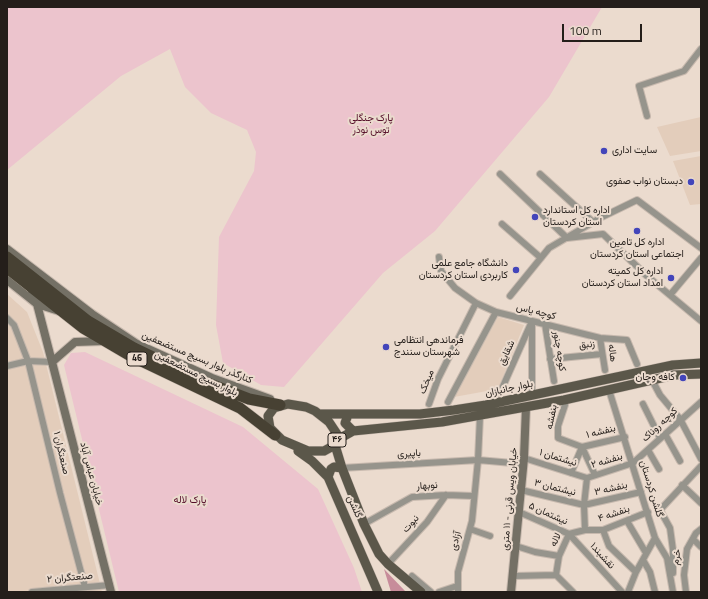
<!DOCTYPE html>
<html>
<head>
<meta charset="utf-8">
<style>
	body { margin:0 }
	#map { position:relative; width:708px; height:599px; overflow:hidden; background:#ebdbce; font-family:"Titillium Web",sans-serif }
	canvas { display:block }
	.frame { position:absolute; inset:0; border:8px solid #241e1a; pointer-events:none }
	.scale { position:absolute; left:562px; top:24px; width:80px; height:18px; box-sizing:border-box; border:2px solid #241e1a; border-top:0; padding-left:5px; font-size:12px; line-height:14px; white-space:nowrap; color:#241e1a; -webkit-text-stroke:3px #ebdbce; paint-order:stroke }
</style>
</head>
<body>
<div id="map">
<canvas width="708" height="599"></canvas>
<div class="frame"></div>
<div class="scale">100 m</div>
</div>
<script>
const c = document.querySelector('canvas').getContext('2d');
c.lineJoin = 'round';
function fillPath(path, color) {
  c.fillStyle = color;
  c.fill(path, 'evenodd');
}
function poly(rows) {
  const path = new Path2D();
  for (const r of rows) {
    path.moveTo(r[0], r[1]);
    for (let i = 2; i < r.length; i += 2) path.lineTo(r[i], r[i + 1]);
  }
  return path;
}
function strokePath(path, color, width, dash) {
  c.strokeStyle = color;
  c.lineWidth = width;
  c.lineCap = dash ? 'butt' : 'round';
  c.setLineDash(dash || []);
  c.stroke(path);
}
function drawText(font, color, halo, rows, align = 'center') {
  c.font = font + ' "Titillium Web",Vazirmatn,sans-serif';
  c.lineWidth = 4;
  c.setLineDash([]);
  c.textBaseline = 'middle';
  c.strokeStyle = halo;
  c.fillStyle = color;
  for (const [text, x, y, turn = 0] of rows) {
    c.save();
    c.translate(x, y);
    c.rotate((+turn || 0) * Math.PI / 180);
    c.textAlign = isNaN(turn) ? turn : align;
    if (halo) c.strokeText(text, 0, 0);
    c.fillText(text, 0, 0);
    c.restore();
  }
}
const built = poly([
	[701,117,701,151,670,156,657,127],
	[701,156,701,204,690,205,673,161],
	[7,294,27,312,43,352,102,592,7,592],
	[498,317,524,325,498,389,454,397]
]);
const green = poly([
	[7,7,602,7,549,97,435,231,383,273,284,387,261,385,223,363,216,325,219,237,254,171,256,152,247,130,211,113,185,87,170,49,121,76,7,170],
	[85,352,243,427,318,489,354,568,362,592,119,592,64,365,71,353]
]);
const forest = poly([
	[384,569,406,592,391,592]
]);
const street = poly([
	[647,116,639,86,684,71,701,49],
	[500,174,567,238,603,234,647,276,701,321],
	[540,174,593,222],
	[502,224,541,258],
	[439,257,441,271,455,288,476,303,496,312,600,338,627,340,637,364],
	[670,295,701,258],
	[510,296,549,248,600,218,637,200,701,248],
	[7,318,14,325,28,361,60,493,85,587],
	[532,324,532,395],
	[545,324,554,381],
	[600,338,605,370],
	[550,359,602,354],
	[7,366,28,361,52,362],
	[652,380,660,395,680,419,701,459],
	[609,390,655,538,667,558,673,592],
	[500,393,532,321],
	[564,400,565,405,558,426,558,438,582,447],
	[448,402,496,312],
	[429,404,438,379,476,303],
	[643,404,660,438],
	[665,434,680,461],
	[582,447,625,437],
	[582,447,595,475],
	[648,450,659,469],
	[524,458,587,478],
	[342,468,478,460,524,464],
	[571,473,582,447],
	[587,478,633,463,701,402],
	[682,485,701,503],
	[521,490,584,505,641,492],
	[519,512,569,534,622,592],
	[627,521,646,553],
	[364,524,412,497,446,495,474,496],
	[470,529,490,536],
	[585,530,584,505,587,478],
	[603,530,609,546,636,572],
	[693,539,701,547],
	[516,546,535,552,559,556],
	[643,560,650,572,655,592],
	[388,564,427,522,446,495],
	[673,573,673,550,670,528,660,510,701,466],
	[556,575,559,556,569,534,585,530,603,530,648,512],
	[556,575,573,592],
	[412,576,431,592],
	[513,576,556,575],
	[32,592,110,585],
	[439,592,457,586],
	[458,592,458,572,472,521,478,460,480,416],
	[628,592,636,572,655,538],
	[686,592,684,575,687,549,696,533,701,529]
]);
const secondary = poly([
	[7,249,92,314,137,344,212,378,270,399],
	[7,280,37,304,59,311],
	[31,288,37,304,52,362,75,342,104,341],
	[52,362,111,592],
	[511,592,524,458,526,407]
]);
const primary = poly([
	[288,404,306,407,315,411,329,422,337,434,335,445,324,451,308,451,282,440,270,428,268,416,274,408,288,404],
	[319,414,420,414,454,410,486,405,673,365,701,363],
	[348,415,345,423,353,431],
	[337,440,353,431,442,422,564,400,674,375,701,374],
	[335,445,342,468,364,524,379,554,388,564,421,592],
	[298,451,312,461,328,477,378,592],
	[328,477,331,469,334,467,342,468]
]);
const highway = poly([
	[7,257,88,321,134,348,205,382,249,399,280,405],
	[7,268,83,328,129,355,240,408,275,435]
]);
const markers = [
	[604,151,4,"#4345ba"],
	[691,182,4,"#4345ba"],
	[535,217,4,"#4345ba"],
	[637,231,4,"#4345ba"],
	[516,270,4,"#4345ba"],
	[671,278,4,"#4345ba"],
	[386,347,4,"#4345ba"],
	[683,378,4,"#4345ba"]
];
const shields = [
	[137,359,20],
	[337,440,18]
];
const shieldNames = [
	["46",137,359],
	["۴۶",337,440]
];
const parkNames = [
	["پارک جنگلی",371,119],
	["توس نوذر",371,131],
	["پارک لاله",190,501]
];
const poiNames = [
	["سایت اداری",612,151,"left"],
	["دبستان نواب صفوی",683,182],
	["اداره کل استاندارد",543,211,"left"],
	["استان کردستان",543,223,"left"],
	["اداره کل تامین",637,243,"center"],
	["اجتماعی استان کردستان",637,255,"center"],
	["دانشگاه جامع علمی",508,264],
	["کاربردی استان کردستان",508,276],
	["اداره کل کمیته",663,272],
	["امداد استان کردستان",663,284],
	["فرماندهی انتظامی",394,341,"left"],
	["شهرستان سنندج",394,353,"left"],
	["کافه وچان",675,378]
];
const streetNames = [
	["کوچه یاس",536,312,14],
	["زنبق",587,345,-6],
	["کوچه چنور",559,351,81],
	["شقایق",507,353,-66],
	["هاله",612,353,83],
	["کنارگذر بلوار بسیج مستضعفین",197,358,23],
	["بلوار بسیج مستضعفین",196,374,26],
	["میخک",427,382,-68],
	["بلوار جانبازان",509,389,-12],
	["بنفشه",552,417,-79],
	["کوچه روناک",660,425,-43],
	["بنفشه ۱",601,432,-14],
	["۱ صنعتگران",61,453,77],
	["باپیری",409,454,-3],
	["نیشتمان ۱",558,458,17],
	["بنفشه ۲",607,461,-17],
	["خیابان عباس آباد",91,474,75],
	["نوبهار",427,486,-4],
	["نیشتمان ۳",555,488,14],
	["بنفشه ۳",611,489,-13],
	["گلشن کردستان",651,489,73],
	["خیابان ویس قرنی - ۱۱ متری",510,499,-85],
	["گلشن",354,507,66],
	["نیشتمان ۵",548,514,24],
	["بنفشه ۴",614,514,-19],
	["نبوت",411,524,-48],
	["لاله",556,540,-64],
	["آزادی",456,541,-75],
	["نقشبند۱",602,556,48],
	["خرم",677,557,-80],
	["۲ صنعتگران",70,578,-5]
];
fillPath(built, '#e3cdbb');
fillPath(green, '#ecc4cd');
fillPath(forest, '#c78c9a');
strokePath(street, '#c7b9ae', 8);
strokePath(secondary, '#c7b9ae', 10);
strokePath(primary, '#c7b9ae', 10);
strokePath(highway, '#c7b9ae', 12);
strokePath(street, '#96948c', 6);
strokePath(secondary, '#747065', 8);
strokePath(primary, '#5b574a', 9);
strokePath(highway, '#474133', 11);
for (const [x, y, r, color] of markers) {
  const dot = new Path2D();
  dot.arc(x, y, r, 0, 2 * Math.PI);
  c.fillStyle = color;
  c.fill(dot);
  strokePath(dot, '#ebdbce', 1.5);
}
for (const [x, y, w] of shields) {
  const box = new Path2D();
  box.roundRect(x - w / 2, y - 7, w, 14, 3);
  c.fillStyle = '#ebdbce';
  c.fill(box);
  strokePath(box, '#241e1a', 1);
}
drawText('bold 9px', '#241e1a', null, shieldNames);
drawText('10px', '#550e29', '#ebdbce', parkNames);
drawText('10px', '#241e1a', '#ebdbce', poiNames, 'right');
drawText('10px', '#241e1a', '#ebdbce', streetNames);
</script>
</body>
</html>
